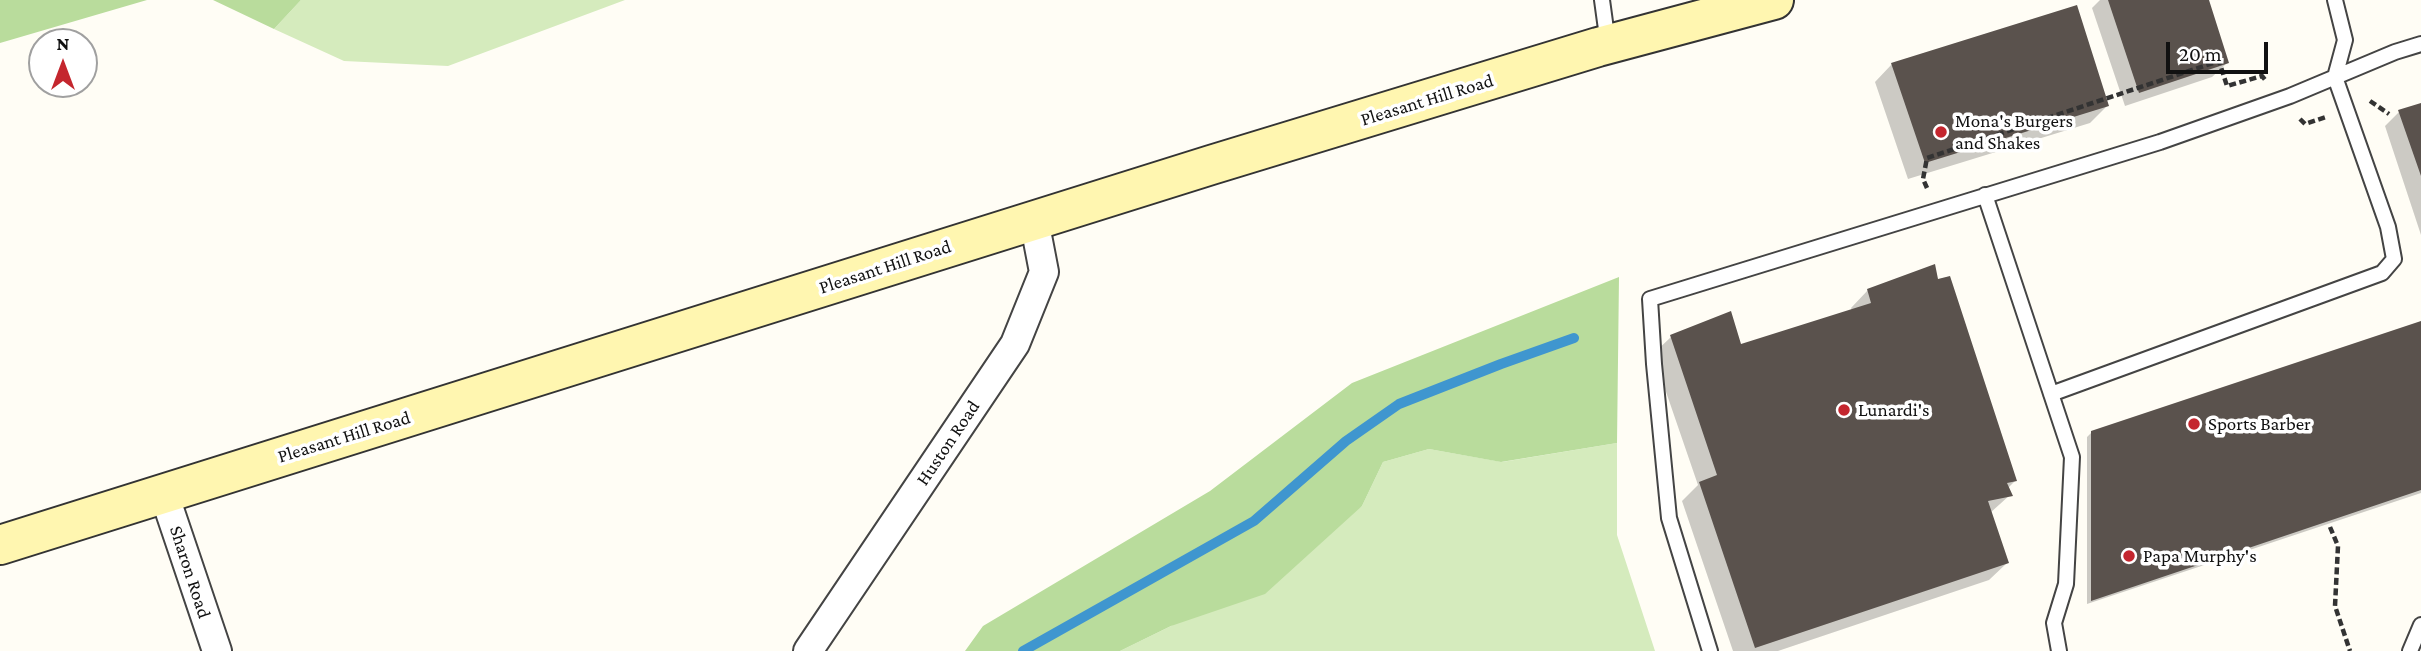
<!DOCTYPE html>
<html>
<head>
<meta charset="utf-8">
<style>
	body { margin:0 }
	#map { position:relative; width:2421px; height:651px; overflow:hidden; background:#fffdf5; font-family:"Crimson Pro",serif }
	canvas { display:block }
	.north { position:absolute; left:28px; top:28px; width:70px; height:70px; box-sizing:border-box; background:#fff; border:2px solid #a0a0a0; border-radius:50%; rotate:0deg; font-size:19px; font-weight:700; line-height:28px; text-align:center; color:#111 }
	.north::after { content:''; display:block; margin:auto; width:24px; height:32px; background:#c4262e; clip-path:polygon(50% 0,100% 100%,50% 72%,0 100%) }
	.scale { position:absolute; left:2166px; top:42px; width:102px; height:32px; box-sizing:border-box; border:4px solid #111; border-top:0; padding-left:9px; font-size:21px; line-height:24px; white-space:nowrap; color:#111; -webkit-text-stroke:5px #fff; paint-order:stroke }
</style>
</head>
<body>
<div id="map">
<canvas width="2421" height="651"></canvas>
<div class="north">N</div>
<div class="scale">20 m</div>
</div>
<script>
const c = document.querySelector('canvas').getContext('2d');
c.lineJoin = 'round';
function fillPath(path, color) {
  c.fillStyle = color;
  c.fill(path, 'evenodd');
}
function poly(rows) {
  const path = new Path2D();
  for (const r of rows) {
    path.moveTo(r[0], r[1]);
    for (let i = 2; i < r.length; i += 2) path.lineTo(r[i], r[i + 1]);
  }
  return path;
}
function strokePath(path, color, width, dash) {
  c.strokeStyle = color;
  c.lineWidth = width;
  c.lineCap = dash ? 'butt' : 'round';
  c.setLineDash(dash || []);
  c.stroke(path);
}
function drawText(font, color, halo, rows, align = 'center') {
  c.font = font + ' "Crimson Pro",serif';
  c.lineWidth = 7;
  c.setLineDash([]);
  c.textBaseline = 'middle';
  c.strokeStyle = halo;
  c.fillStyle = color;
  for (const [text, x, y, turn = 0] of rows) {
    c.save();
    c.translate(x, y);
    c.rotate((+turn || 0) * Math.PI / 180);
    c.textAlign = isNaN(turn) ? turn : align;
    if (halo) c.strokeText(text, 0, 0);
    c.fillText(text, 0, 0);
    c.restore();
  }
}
const green = poly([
	[301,0,625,0,448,66,344,61,274,29],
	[1617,443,1617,535,1655,651,1120,651,1171,626,1362,506,1383,462,1429,449,1502,462]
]);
const forest = poly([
	[0,0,147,0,0,43],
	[213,0,301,0,274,29],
	[1619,277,1617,443,1501,462,1429,449,1383,462,1362,506,1265,594,1171,626,1120,651,965,651,983,626,1210,491,1352,383]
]);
const shadow = poly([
	[2100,0,2207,0,2227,63,2212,77,2125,106,2092,8],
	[1892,64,2107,106,2090,123,1908,179,1875,82],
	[2421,105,2421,235,2385,126,2399,112],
	[1937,281,2015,481,2007,489,2010,495,1990,513,2007,563,1989,580,1778,651,1733,651,1682,501,1698,485,1653,354,1671,337,1740,346,1852,311,1851,308,1868,290],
	[2421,323,2421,493,2087,604,2087,437,2092,432]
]);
const stream = poly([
	[1023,651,1254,521,1346,441,1399,404,1501,364,1574,338]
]);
const building = poly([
	[2108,0,2209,0,2229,63,2139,93],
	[2077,5,2109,106,1925,163,1891,63],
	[2421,103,2421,176,2398,110],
	[1935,264,1938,279,1950,276,2017,481,2007,483,2013,496,1988,501,2009,563,1755,648,1699,482,1717,475,1670,335,1731,311,1741,344,1871,303,1867,289],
	[2421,321,2421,490,2091,601,2091,431]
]);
const path = poly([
	[2370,101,2389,114],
	[2300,119,2305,124,2326,117],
	[1927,188,1923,179,1927,158,2219,61,2227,86,2262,76,2266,81],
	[2330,527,2338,546,2335,606,2350,651]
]);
const service = poly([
	[1602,0,1608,44],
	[1985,195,2072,457,2066,584,2054,623,2059,651],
	[2051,394,2382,273,2394,259,2388,227,2335,77,2345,40,2335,0],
	[1710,651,1669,518,1654,364,1650,299,2160,142,2290,96,2395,52,2421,44],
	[2410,651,2421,625]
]);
const minor = poly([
	[164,494,217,651],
	[808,651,1015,344,1044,272,1034,220]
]);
const secondary = poly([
	[0,545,1211,165,1598,47,1774,0]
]);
const markers = [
	[1941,132,7,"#c4262e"],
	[1844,410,7,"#c4262e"],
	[2194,424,7,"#c4262e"],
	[2129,556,7,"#c4262e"]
];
const streetNames = [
	["Pleasant Hill Road",1427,100,-17],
	["Pleasant Hill Road",885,267,-18],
	["Pleasant Hill Road",344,437,-17],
	["Huston Road",948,443,-56],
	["Sharon Road",190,572,72]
];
const poiNames = [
	["Mona's Burgers",1955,121],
	["and Shakes",1955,143],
	["Lunardi's",1858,410],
	["Sports Barber",2208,424],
	["Papa Murphy's",2143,556]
];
fillPath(green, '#d5ebbd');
fillPath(forest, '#b9dc9c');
fillPath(shadow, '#0003');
strokePath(stream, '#3f96cf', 10);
fillPath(building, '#5a524d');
strokePath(service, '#444', 18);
strokePath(minor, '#444', 32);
strokePath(secondary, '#333', 42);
strokePath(path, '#333', 4.5, [7, 3.5]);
strokePath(service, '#fff', 14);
strokePath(minor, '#fff', 28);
strokePath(secondary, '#fff6b0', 38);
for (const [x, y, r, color] of markers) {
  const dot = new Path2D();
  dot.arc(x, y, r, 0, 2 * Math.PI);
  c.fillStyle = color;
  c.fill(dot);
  strokePath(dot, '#fff', 2.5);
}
drawText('19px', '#111', '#fff', streetNames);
drawText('19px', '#111', '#fff', poiNames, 'left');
</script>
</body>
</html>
